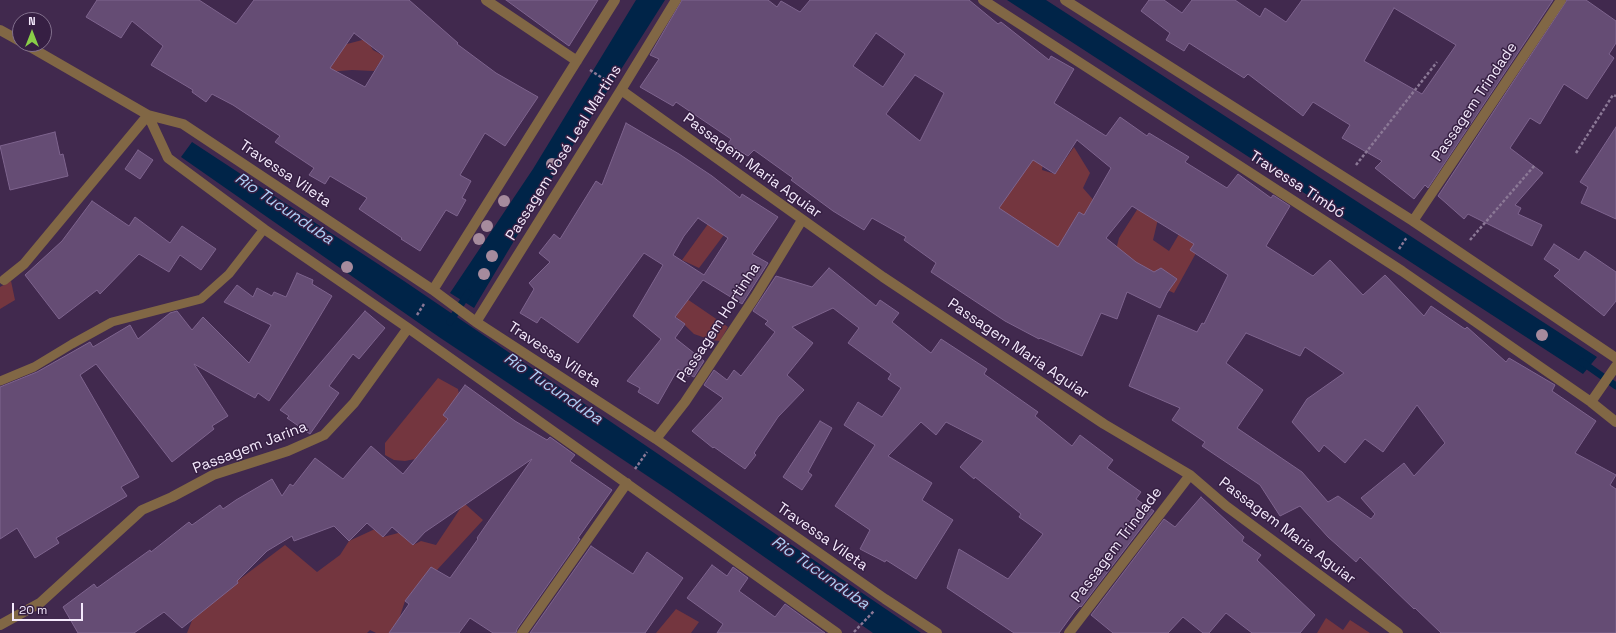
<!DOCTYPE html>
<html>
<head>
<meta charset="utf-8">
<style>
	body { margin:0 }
	#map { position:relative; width:1616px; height:633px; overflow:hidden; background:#41294e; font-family:"Space Grotesk",sans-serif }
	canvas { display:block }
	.north { position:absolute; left:12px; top:12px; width:40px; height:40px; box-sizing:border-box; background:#361f43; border:1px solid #82708d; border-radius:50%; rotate:0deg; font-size:11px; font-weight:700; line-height:16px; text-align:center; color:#f4e9fc }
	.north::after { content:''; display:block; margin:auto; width:14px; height:18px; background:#89ce48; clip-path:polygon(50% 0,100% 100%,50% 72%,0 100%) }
	.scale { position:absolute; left:12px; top:603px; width:71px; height:18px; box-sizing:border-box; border:2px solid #f4e9fc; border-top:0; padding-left:5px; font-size:12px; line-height:14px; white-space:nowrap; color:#f4e9fc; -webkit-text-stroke:3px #361f43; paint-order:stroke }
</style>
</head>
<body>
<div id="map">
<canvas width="1616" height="633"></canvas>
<div class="north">N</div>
<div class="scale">20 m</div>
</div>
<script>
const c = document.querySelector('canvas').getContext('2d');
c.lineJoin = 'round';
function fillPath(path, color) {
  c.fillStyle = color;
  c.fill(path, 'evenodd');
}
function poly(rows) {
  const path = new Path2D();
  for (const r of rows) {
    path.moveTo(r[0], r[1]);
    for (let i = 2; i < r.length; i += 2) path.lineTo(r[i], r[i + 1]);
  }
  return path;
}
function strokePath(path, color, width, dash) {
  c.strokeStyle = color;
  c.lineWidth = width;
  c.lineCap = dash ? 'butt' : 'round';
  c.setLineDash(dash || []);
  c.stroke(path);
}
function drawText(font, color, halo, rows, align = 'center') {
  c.font = font + ' "Space Grotesk",sans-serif';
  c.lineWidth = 3;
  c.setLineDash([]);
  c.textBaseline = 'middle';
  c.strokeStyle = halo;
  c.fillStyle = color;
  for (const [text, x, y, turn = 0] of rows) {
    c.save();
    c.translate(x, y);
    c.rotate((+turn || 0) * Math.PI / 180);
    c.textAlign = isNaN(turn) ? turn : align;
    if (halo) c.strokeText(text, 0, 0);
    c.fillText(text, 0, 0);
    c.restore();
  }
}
const green = poly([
	[366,39,373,50,384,56,374,71,352,70,327,72,337,42,347,44],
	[1074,147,1090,173,1083,188,1096,203,1055,260,1000,211,920,148,1044,156,1042,170,1055,174],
	[1210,182,1228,195,1174,293,1112,265,1119,238,1142,202,1159,215,1153,240,1169,251],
	[713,217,726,232,699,268,682,260],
	[11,281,15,300,0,309,0,287],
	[668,286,728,327,720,341,711,340,694,334,660,301],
	[438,378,458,389,459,394,445,423,415,459,405,461,394,460,385,455,385,443],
	[464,503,483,520,437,570,427,586,417,586,405,601,399,619,389,633,376,633,370,630,367,633,187,633,195,613,285,545,317,572,340,555,349,541,375,529,383,537,406,531,406,539,413,545,421,541,436,545],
	[676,609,699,622,691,633,656,633],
	[1326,618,1343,630,1350,620,1370,633,1317,633]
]);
const water = poly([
	[636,0,665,0,539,199,474,308,450,293,533,169],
	[1007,0,1046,0,1597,357,1583,374],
	[192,142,404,281,921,633,873,633,670,491,439,337,181,157]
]);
const stream = poly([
	[450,322,468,293],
	[1582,362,1616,386]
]);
const building = poly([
	[97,0,199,0,236,24,254,0,409,0,458,43,457,44,496,73,538,97,505,146,485,133,460,175,471,181,462,198,466,200,457,216,446,210,420,251,401,239,402,238,359,209,367,198,330,176,325,184,309,175,314,168,275,142,280,136,233,105,212,94,206,102,192,92,193,90,151,65,163,46,132,21,121,38,86,17,97,0],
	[354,33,384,56,365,87,330,68,354,33],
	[506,0,598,0,569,46,506,0],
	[682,0,768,0,777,7,781,1,800,12,810,0,969,0,998,24,1001,22,1049,60,1051,56,1074,69,1054,103,1106,136,1120,117,1147,136,1149,133,1189,157,1185,162,1227,188,1238,174,1271,198,1273,195,1290,206,1266,246,1313,276,1330,260,1363,295,1385,275,1424,316,1431,306,1465,329,1467,327,1506,362,1509,358,1555,385,1552,391,1596,421,1575,453,1616,475,1610,485,1616,489,1616,633,1441,633,1415,608,1414,609,1360,557,1356,562,1328,537,1300,506,1280,516,1260,485,1202,446,1205,442,1172,420,1180,408,1129,386,1158,315,1197,332,1202,323,1204,324,1228,275,1190,250,1194,244,1132,206,1106,238,1136,262,1154,272,1161,268,1177,279,1167,293,1160,308,1127,292,1117,319,1101,313,1082,356,1040,338,1039,339,1005,321,931,272,936,263,904,240,906,237,872,218,864,230,833,211,791,180,793,178,754,150,748,156,728,144,731,139,676,102,673,106,640,87,659,59,650,55,682,0],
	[876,33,905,54,883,87,853,66,876,33],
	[915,75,944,93,920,141,886,114,915,75],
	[1077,140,1111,168,1084,215,1079,212,1058,247,999,208,1033,160,1055,174,1077,140],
	[1246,333,1300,356,1305,347,1344,373,1307,399,1292,422,1319,452,1324,445,1345,463,1365,439,1383,452,1417,405,1445,443,1414,476,1404,463,1361,498,1375,514,1371,519,1338,496,1328,502,1302,472,1237,428,1263,390,1226,363,1246,333],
	[1149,0,1164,0,1182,13,1192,0,1235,0,1260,17,1265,8,1286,22,1302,0,1553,0,1428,188,1425,185,1414,199,1375,168,1382,161,1342,138,1350,125,1313,102,1303,116,1248,74,1244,78,1189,43,1184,51,1166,40,1170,33,1141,11,1149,0],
	[1394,8,1456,45,1422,94,1364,61,1394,8],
	[1567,0,1586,0,1616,21,1616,43,1609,54,1614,58,1587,99,1564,84,1540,124,1530,118,1510,148,1543,173,1515,205,1521,208,1518,214,1542,225,1532,246,1468,214,1464,219,1438,196,1567,0],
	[626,123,679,154,712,176,740,198,742,194,778,217,752,254,768,263,742,304,703,280,675,317,685,324,675,338,704,361,694,377,690,375,689,377,678,369,658,404,638,392,640,388,627,381,661,339,633,316,663,265,644,253,578,343,541,317,537,323,520,313,534,289,529,283,550,262,539,253,554,234,560,239,596,181,602,185,626,123],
	[698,218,728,238,704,275,673,255,684,236,698,218],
	[1616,127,1616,219,1581,203,1588,187,1580,182,1616,127],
	[55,132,60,155,63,154,68,176,10,190,0,146,55,132],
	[138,150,153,160,140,179,125,169,138,150],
	[92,201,129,226,135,217,170,243,182,226,216,249,201,270,180,255,169,272,139,254,100,294,97,290,59,319,25,275,62,241,92,201],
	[1554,244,1579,260,1585,251,1616,272,1616,301,1604,316,1554,276,1560,270,1544,259,1554,244],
	[829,268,876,306,880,300,899,313,892,322,931,353,941,339,987,369,984,374,1038,412,1035,416,1072,446,1080,435,1113,460,1107,468,1141,492,1136,499,1154,511,1081,607,1080,606,1075,611,1059,633,1014,633,947,588,959,549,1008,579,1043,534,1019,517,1021,514,975,477,974,479,960,467,983,441,946,422,936,435,921,422,888,456,932,483,922,500,953,520,916,579,886,560,885,562,860,549,870,530,835,506,875,445,844,425,858,402,882,417,901,388,888,379,891,374,848,343,859,328,833,308,792,327,813,343,787,375,804,390,778,417,754,453,756,455,745,469,714,447,713,448,692,431,723,398,704,385,714,370,727,380,734,370,741,376,775,332,765,324,768,321,753,311,776,276,812,287,829,268],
	[297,273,313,280,312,284,332,296,269,401,258,393,255,398,194,364,228,416,212,426,214,429,172,462,96,364,80,375,139,477,121,487,127,496,56,538,59,543,35,558,17,528,0,539,0,387,37,372,90,342,93,347,130,325,138,339,170,313,177,311,192,330,203,317,249,363,271,325,224,302,237,285,253,297,257,288,272,296,274,292,286,297,297,273],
	[365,311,385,328,359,359,353,354,329,386,339,393,310,434,287,418,289,416,280,410,365,311],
	[465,385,515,421,547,440,550,437,575,455,570,461,612,490,578,538,580,539,517,629,516,633,493,633,470,618,459,633,389,633,409,604,405,601,431,567,450,578,478,539,477,538,532,459,425,532,413,545,392,527,383,537,367,523,349,541,334,526,294,541,292,536,267,551,237,581,238,583,182,628,164,612,134,633,78,633,63,607,94,584,97,588,150,550,151,552,189,522,192,525,220,505,223,509,236,500,272,479,282,496,290,484,293,486,315,458,343,479,371,446,403,474,448,419,443,415,465,385],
	[820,421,832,428,808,472,812,475,802,490,783,477,820,421],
	[1201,497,1244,537,1242,541,1261,555,1257,560,1315,615,1300,633,1252,633,1226,613,1209,633,1203,633,1183,617,1168,633,1113,633,1091,615,1164,519,1175,527,1201,497],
	[591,546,633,574,647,552,683,578,645,633,530,633,591,546],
	[712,565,727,576,733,567,748,578,739,591,775,617,785,604,825,633,717,633,723,624,687,598,712,565]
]);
const path = poly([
	[590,70,607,81],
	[1576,153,1613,95,1616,96],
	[1356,165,1437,62],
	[1470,240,1535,165],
	[1399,249,1407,237],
	[417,315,424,304],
	[635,469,647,452],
	[854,632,874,611]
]);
const lane = poly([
	[0,381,34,367,72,344,112,322,201,299,229,274,264,229]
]);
const street = poly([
	[486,0,577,61],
	[983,0,1402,271,1591,402,1616,422],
	[1065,0,1413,221,1616,358],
	[0,30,20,41],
	[25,44,148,115,183,124,433,290,476,322,656,439,885,599,937,633],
	[621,90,883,277,1104,424,1190,475,1226,506,1398,633],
	[148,115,168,158,264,229,408,328,837,633],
	[1413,221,1561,0],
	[4,280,24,264,148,115],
	[433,290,615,0],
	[476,322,621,90,676,0],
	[1591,402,1616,366],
	[656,439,685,402,755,297,802,220],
	[0,625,40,603,142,510,172,497,213,475,288,451,324,435,354,403,408,328],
	[522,633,627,483],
	[1069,633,1190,475]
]);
const trees = [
	[552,164],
	[504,201],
	[487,226],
	[479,239],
	[492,256],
	[347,267],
	[484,274],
	[1542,335]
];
const streetNames = [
	["Passagem Trindade",1475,102,-56],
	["Passagem José Leal Martins",564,153,-58],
	["Passagem Maria Aguiar",752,166,36],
	["Travessa Vileta",285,174,34],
	["Travessa Timbó",1297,185,33],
	["Passagem Hortinha",719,323,-57],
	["Passagem Maria Aguiar",1018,349,34],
	["Travessa Vileta",554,355,33],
	["Passagem Jarina",250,448,-21],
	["Passagem Maria Aguiar",1287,531,37],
	["Travessa Vileta",822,537,35],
	["Passagem Trindade",1117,545,-53]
];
const waterNames = [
	["Rio Tucunduba",284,209,34],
	["Rio Tucunduba",553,389,34],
	["Rio Tucunduba",820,573,35]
];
fillPath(green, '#74363f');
fillPath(water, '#002448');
strokePath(stream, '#002448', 7);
fillPath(building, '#654c74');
strokePath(building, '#7e648e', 1);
strokePath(path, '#8b7896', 2.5, [3, 2]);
strokePath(lane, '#816745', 9);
strokePath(street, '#816745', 10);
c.fillStyle = '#a68b9d';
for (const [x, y] of trees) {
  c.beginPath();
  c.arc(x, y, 6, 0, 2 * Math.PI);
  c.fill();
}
drawText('15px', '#f4e9fc', '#361f43', streetNames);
drawText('italic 16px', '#afd0f7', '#361f43', waterNames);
</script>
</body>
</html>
